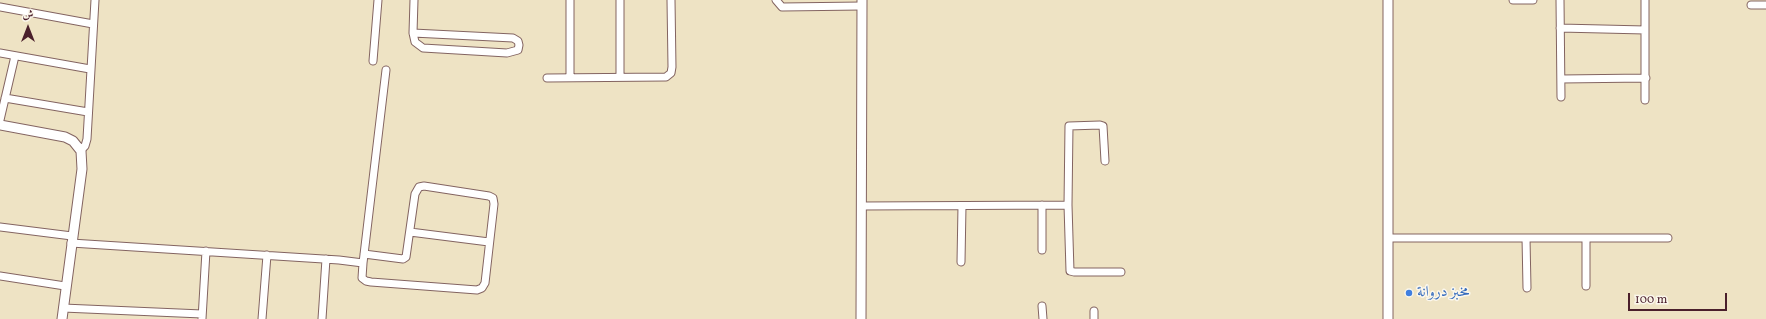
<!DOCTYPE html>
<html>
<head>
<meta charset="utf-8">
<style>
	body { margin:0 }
	#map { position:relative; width:1766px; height:319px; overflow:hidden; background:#eee3c4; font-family:Vollkorn,Amiri,serif }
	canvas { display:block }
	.north { position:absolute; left:8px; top:8px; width:40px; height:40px; -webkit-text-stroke:3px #fbf7ec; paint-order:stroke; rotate:0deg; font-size:11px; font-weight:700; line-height:16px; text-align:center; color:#4a1f2b }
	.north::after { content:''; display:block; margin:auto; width:14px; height:18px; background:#4a1f2b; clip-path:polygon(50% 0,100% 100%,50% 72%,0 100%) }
	.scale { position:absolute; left:1628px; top:293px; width:99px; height:18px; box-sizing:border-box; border:2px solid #4a1f2b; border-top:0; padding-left:5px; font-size:12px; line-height:14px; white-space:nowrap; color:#4a1f2b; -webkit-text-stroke:3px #fbf7ec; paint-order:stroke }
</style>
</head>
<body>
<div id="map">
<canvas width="1766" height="319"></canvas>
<div class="north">ش</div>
<div class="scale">100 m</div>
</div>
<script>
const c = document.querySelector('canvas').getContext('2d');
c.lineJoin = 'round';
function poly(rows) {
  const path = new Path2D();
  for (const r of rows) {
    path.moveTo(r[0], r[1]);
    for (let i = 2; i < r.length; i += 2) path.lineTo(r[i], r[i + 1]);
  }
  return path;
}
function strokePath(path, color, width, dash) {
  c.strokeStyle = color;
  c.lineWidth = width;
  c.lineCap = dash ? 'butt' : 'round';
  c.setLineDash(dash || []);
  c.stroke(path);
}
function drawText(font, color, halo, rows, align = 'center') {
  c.font = font + ' Vollkorn,Amiri,serif';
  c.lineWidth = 3;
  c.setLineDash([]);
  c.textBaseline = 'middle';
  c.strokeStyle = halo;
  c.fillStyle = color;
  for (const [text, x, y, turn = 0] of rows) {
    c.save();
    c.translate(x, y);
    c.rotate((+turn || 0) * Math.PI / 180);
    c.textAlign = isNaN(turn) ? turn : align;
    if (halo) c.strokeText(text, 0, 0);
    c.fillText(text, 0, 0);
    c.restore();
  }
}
const minor = poly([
	[570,0,570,77],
	[620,0,620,77],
	[776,0,782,7,862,6],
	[1513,0,1533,0],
	[1560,0,1561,97],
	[1751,5,1766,5],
	[0,7,93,24],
	[1560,28,1645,30],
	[413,33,513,38,518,41,519,45,518,50,507,53,423,48,415,42,413,33,414,0],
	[0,53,90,69],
	[373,61,378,0],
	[547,78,666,77,671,73,672,67,671,0],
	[1561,79,1646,78],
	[5,98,88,112],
	[1645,100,1645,0],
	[0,120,15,56],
	[80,147,83,148,85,146,87,139,95,0],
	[1105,161,1103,126,1100,125,1069,126,1068,205,1070,271,1074,272,1121,272],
	[1042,205,1042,250],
	[862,206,1068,205],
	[0,227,72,236],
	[410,232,489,242],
	[1388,238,1668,238],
	[1526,238,1527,288],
	[71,243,339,260,363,263],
	[364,254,403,259,406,257,415,194,419,187,424,186,489,196,493,198,494,204,485,283,482,288,477,290,371,282,366,281,362,278,363,263,386,70],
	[961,262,962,206],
	[0,276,65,286],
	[1586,286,1586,238],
	[1042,306,1043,319],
	[63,308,202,314],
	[1094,311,1094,319],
	[202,319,206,251],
	[262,319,267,255],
	[322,319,326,259]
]);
const tertiary = poly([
	[1388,0,1388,319],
	[0,125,65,137,73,141,81,151,82,169,62,319],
	[861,319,862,0]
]);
const markers = [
	[1409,293,4,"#3f7fe0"]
];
const shopNames = [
	["مخبز دروانة",1417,293]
];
strokePath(minor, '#836461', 9);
strokePath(tertiary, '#836461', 11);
strokePath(minor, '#fff', 7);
strokePath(tertiary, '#fff', 9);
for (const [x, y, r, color] of markers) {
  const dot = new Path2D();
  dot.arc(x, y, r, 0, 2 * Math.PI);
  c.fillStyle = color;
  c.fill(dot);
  strokePath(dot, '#fbf7ec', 1.5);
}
drawText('15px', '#366cbe', '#fbf7ec', shopNames, 'left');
</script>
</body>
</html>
